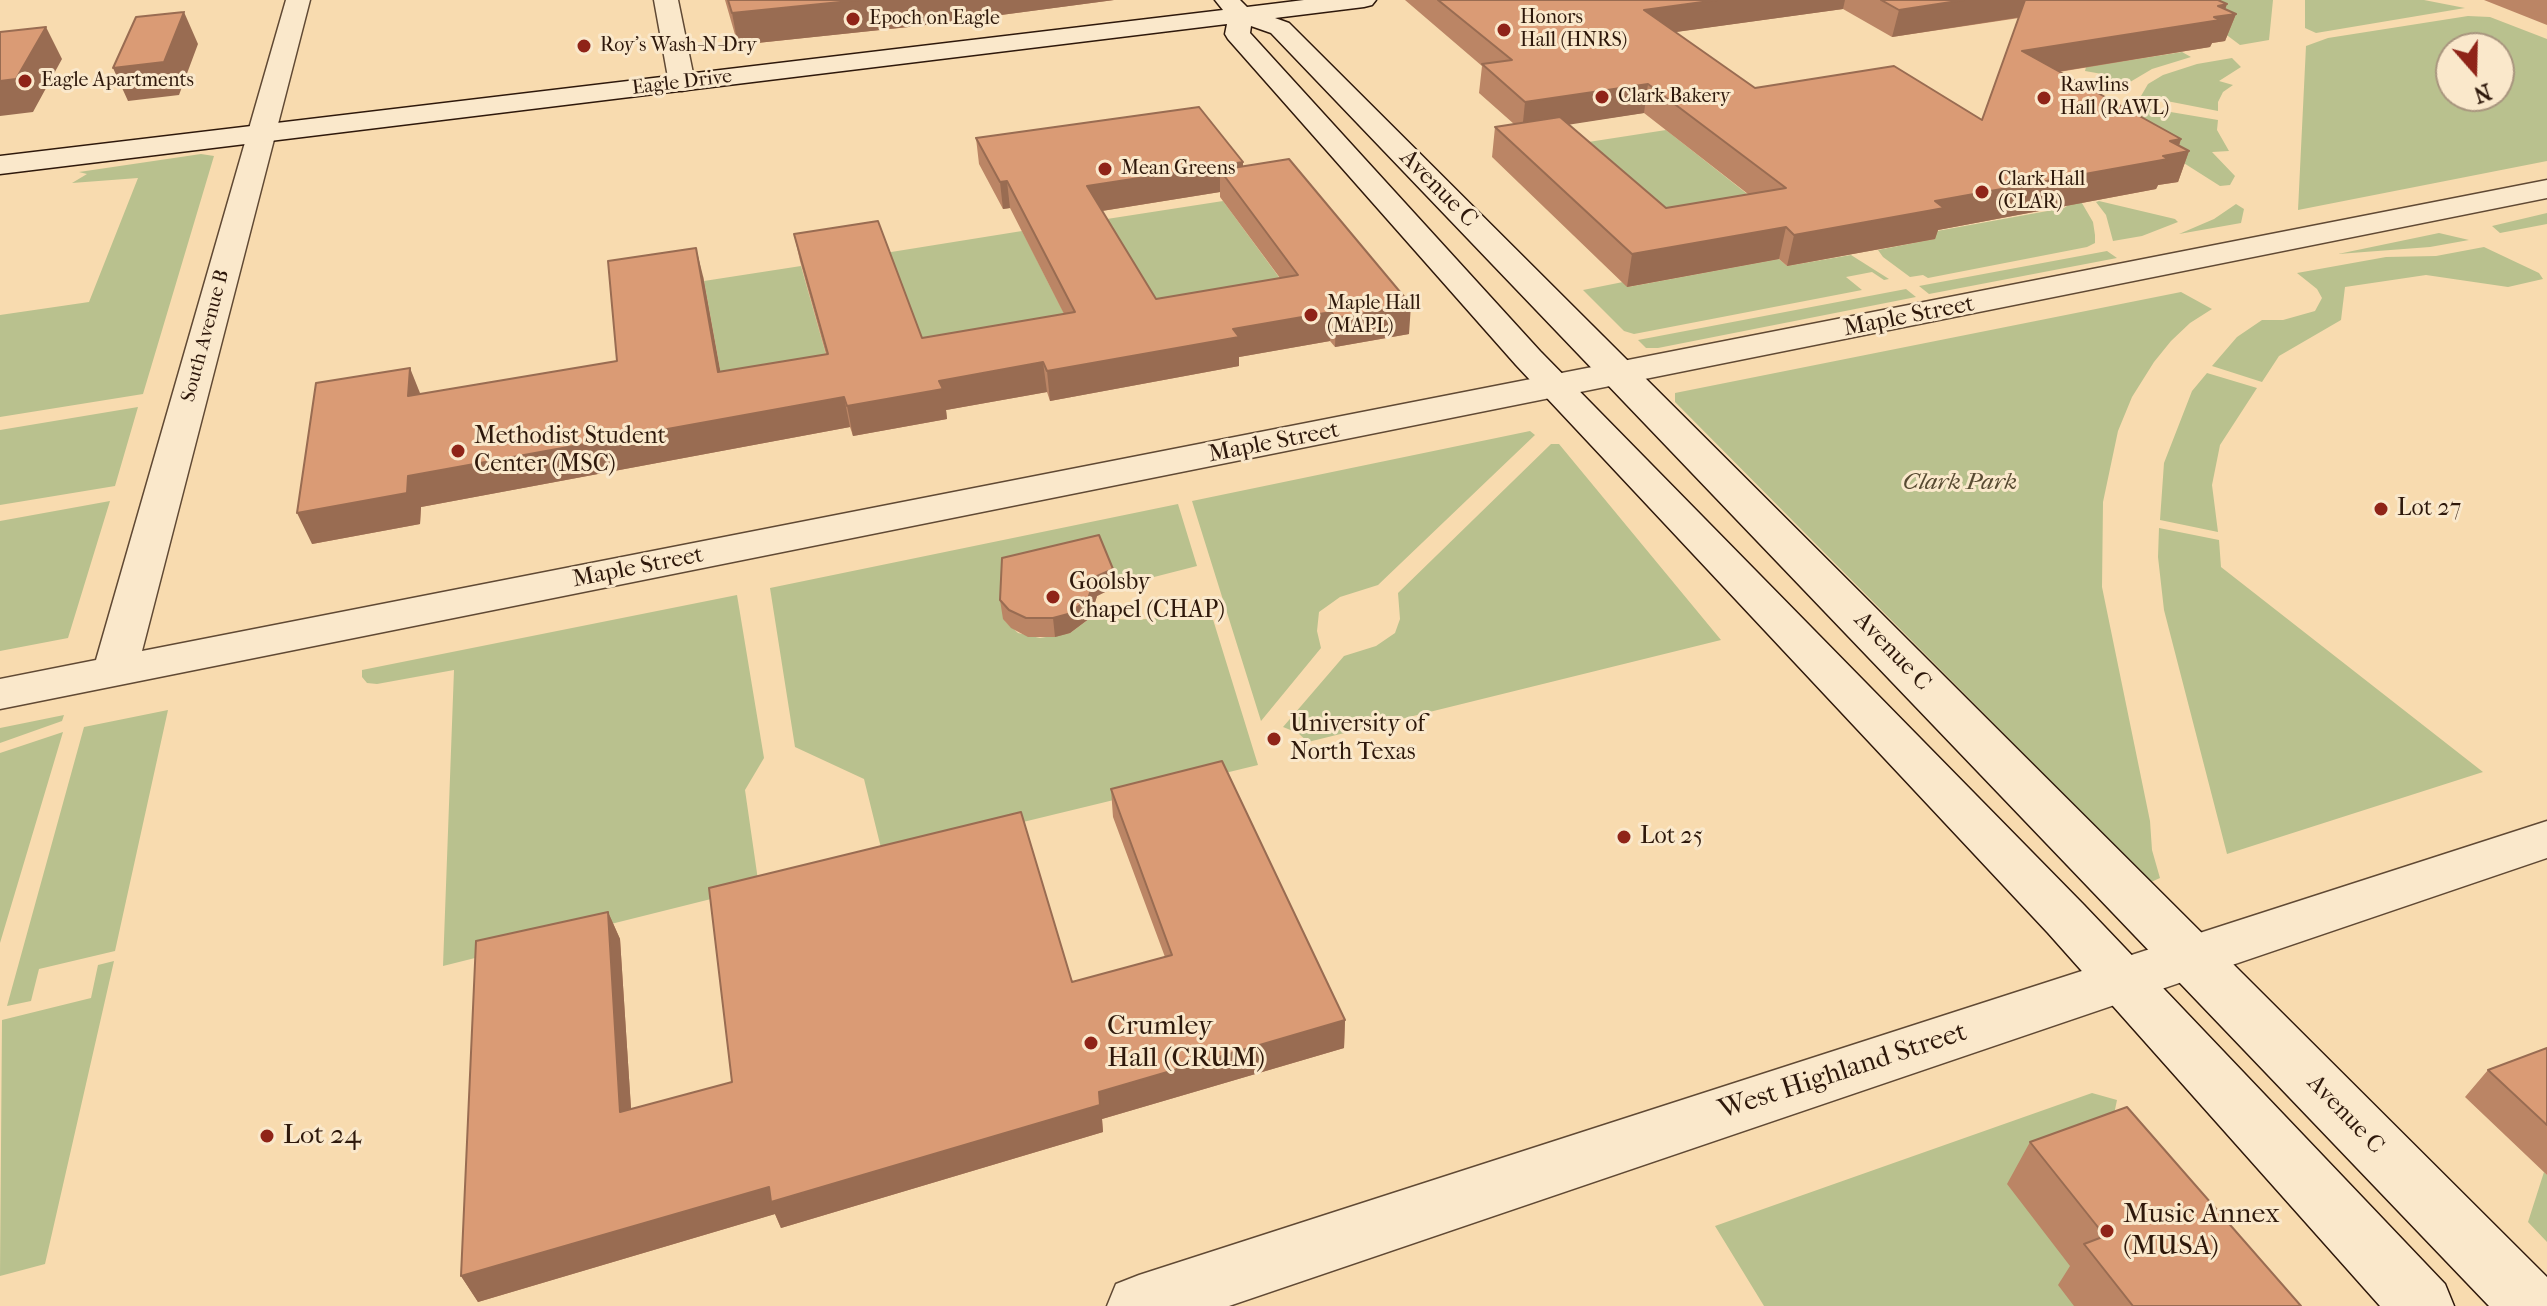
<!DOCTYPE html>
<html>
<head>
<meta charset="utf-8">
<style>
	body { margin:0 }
	#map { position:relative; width:2547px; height:1306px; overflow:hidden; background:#f8dbaf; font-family:"IM FELL French Canon",serif }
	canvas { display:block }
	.north { position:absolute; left:2435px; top:32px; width:80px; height:80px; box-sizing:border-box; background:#fae8cb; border:2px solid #a8957e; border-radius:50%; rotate:160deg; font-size:22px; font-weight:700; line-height:32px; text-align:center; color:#2e180b }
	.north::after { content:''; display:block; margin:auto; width:28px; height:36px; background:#8f2418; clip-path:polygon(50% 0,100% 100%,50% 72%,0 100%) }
</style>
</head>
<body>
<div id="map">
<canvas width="2547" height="1306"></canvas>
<div class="north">N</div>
</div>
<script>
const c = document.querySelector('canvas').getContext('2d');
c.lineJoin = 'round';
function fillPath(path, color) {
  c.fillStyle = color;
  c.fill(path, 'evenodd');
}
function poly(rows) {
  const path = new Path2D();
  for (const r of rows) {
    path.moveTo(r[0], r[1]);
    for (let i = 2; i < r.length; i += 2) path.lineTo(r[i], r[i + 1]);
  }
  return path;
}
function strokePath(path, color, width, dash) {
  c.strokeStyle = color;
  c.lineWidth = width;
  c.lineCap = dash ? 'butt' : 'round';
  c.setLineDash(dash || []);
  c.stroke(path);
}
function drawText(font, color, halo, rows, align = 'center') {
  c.font = font + ' "IM FELL French Canon",serif';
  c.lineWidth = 6;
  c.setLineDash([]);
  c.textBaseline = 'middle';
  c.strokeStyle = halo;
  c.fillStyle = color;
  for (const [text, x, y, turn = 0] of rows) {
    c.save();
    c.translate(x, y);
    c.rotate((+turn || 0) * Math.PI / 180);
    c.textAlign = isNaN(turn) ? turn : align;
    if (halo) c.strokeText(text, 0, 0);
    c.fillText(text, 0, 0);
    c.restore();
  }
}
const green = poly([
	[2180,0,2273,0,2269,40,2240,45],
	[2305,0,2424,0,2465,8,2316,33,2305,28],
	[2468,16,2490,17,2547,39,2547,161,2298,210,2306,46,2328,38],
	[2499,48,2499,96,2451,96,2451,48],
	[2182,52,2191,57,2152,69,2125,85,2119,94,2115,94,2102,74,2085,71,2086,67],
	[2232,58,2241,67,2219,81,2233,85,2223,92,2218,102,2218,111,2141,96,2148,84,2163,75,2197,64],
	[2141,107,2218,120,2217,130,2229,151,2212,152,2235,176,2230,185,2220,186,2179,160,2140,121,2136,108],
	[1666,130,1779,219,1660,240,1556,147],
	[201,154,214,156,143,394,0,417,0,315,89,302,138,178,72,183,87,174,79,172],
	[2079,198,2093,222,2095,235,2095,243,2087,247,1928,278,1923,275,1910,277,1883,257,1878,250,1934,239,1926,233,2064,208],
	[1223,201,1298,303,1157,328,1094,221],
	[2099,201,2175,219,2178,222,2142,236,2113,241,2106,215,2096,202],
	[2236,204,2244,209,2241,223,2179,234,2214,219],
	[2547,213,2547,224,2500,233,2492,226],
	[1022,231,1078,341,927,367,885,253],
	[2439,233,2469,240,2430,247,2338,254],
	[2484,247,2539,273,2543,279,2508,287,2426,275,2345,287,2341,320,2279,356,2262,382,2212,366,2237,337,2262,320,2283,320,2315,311,2322,298,2317,289,2297,273,2386,257,2436,256],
	[2107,251,2117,258,1929,294,1919,286],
	[1851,255,1889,279,1884,280,1872,272,1846,277,1862,290,1634,334,1624,331,1583,290,1623,282,1628,287,1779,259,1787,266],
	[801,266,834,383,726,402,704,281],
	[1906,289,1916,297,1658,348,1646,348,1638,340],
	[2181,292,2212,309,2190,323,2171,341,2154,362,2132,397,2118,431,2103,502,2102,587,2150,821,2152,850,2160,878,2151,882,1675,402,1675,393],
	[2207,373,2257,388,2220,445,2212,485,2218,532,2160,520,2164,463,2192,391],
	[138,407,115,486,0,505,0,430],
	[1530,431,1535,435,1378,585,1340,597,1319,612,1317,631,1321,648,1261,721,1192,501],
	[1551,444,1559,444,1721,640,1308,742,1298,733,1283,727,1344,656,1376,646,1395,633,1400,619,1398,593],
	[110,501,68,638,0,651,0,521],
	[1178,504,1197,566,1115,587,1100,553,1003,616,1006,622,1018,633,1040,638,1070,633,1090,618,1136,620,1211,613,1258,765,883,856,864,779,795,747,770,588],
	[2159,528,2219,540,2221,567,2483,772,2227,854,2164,610,2158,557],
	[737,595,764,758,745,790,759,887,443,966,454,670,377,684,367,683,362,677,362,670],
	[168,710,115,951,39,969,31,1001,7,1006,84,727],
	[64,715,62,721,0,743,0,728],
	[63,732,0,943,0,753],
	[114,961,45,1264,0,1276,2,1020,91,998,98,965],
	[2092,1093,2117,1100,2074,1306,1764,1306,1715,1226],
	[2544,1172,2547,1175,2547,1242,2528,1222]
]);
const street = poly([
	[286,0,310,0,142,651,2547,180,2547,198,0,709,0,679,96,660,286,0],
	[654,0,678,0,695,83,691,89,682,91,673,89,669,83,654,0],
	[2547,821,2547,858,1229,1306,1107,1306,1116,1284,1139,1275,2547,821]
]);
const secondary = poly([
	[1215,0,1240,0,1247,7,1304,0,1376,0,1372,5,1364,7,1275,18,1289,23,2547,1277,2547,1306,2489,1306,1271,33,1251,26,1250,33,1540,351,2084,905,2445,1284,2454,1306,2380,1306,2048,933,1516,365,1228,39,1225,34,1227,24,0,174,0,156,1223,10,1215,0]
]);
const wall = poly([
	[725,0,1114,0,918,26,738,45],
	[1405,0,2218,0,2225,9,2236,14,2225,41,2212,43,2210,47,2059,72,2181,139,2179,146,2189,151,2178,182,2158,185,2156,189,1938,230,1935,239,1787,266,1779,259,1627,287,1492,157,1495,127,1514,124,1479,93,1482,66],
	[1843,9,1892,37,2019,18,1982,120,1755,88,1675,32],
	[1644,113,1748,194,1666,208,1568,124],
	[2484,0,2547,0,2547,25],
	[976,138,1243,162,1243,166,1409,334,1335,347,1330,341,1239,357,1239,366,1050,401,1047,392,946,410,947,419,853,436,850,427,421,507,420,524,312,544,420,394,617,361,703,276,720,372,826,354,800,261,794,234,922,338,1064,314,1010,208,1003,209,979,164],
	[1220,192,1220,197,1280,278,1156,299,1102,211],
	[1115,587,1097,596,1090,618,1070,633,1055,637,1028,637,1011,628,1003,619,1000,600],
	[1111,789,1345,1020,1344,1048,1102,1119,1103,1132,781,1228,775,1214,478,1302,461,1276,608,912,620,939,631,1109,732,1082,1165,957,1113,817],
	[2547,1048,2547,1175,2465,1097,2488,1070],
	[2030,1142,2301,1306,2074,1306,2058,1285,2070,1266,2007,1184]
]);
const shadedWall = poly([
	[860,0,1114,0,918,26,738,45,732,13],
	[1717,0,1845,0,1843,9,1640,37,1644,10],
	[1964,0,2026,0,2021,17,1892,37,1899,10],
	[2227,4,2223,16,2236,14,2225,41,2212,43,2210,47,2013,79,2022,51],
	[184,12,198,44,179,95,128,101,113,68],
	[46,27,62,59,33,112,0,116,0,81],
	[1648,84,1644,113,1522,132,1525,102],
	[2181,139,2176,154,2189,151,2178,182,2158,185,2156,189,1938,230,1935,239,1787,266,1794,235],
	[1243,162,1243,189,1220,170,1220,192,1089,213,1087,186],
	[1007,181,1010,208,1003,209,1000,182],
	[1786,227,1779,259,1627,287,1632,254],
	[696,248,703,276,726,402,718,372],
	[1411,305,1409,334,1335,347,1336,318],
	[1331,312,1330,341,1239,357,1239,366,1050,401,1047,371,1233,329],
	[1043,362,1047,392,946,410,947,419,853,436,847,406,939,381],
	[410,368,422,398,408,396],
	[844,397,850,427,421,507,420,524,312,544,297,513,408,476],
	[1113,569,1115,587,1097,596,1090,618,1070,633,1055,637,1053,618,1095,577],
	[608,912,620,939,633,1139,620,1112],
	[1345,1020,1344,1048,1102,1119,1103,1132,781,1228,775,1214,478,1302,461,1276]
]);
const building = poly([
	[728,0,860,0,732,13,728,0],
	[1438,0,1717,0,1644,10,1755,88,1894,66,1982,120,2025,0,2218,0,2227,4,2218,6,2236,14,2214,17,2220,20,2022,51,2181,139,2170,141,2189,151,2163,156,2168,159,1935,201,1944,208,1794,235,1786,227,1632,254,1495,127,1560,117,1666,208,1786,188,1648,84,1525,102,1482,64,1512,60,1438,0],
	[1881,0,1964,0,1899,10,1881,0],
	[184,12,164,62,113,68,136,17,184,12],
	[46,27,16,79,0,81,0,32,46,27],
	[1199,107,1243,162,1087,186,1156,299,1298,275,1220,170,1289,159,1411,305,1336,318,1331,312,1233,329,1239,337,1047,371,1043,362,939,381,943,389,847,406,844,397,408,476,407,493,297,513,316,383,410,368,408,396,617,361,608,261,696,248,718,372,828,354,794,234,878,221,922,338,1075,312,1007,181,1000,182,976,138,1199,107],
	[1099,535,1113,569,1095,577,1088,599,1068,614,1053,618,1026,618,1009,610,1000,600,1002,558,1099,535],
	[1222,761,1345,1020,1099,1092,1100,1105,771,1202,769,1187,461,1276,476,941,608,912,620,1112,732,1082,709,888,1021,812,1072,982,1172,955,1111,789,1222,761],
	[2547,1048,2547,1125,2488,1070,2547,1048],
	[2127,1107,2301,1306,2133,1306,2084,1244,2105,1236,2030,1142,2127,1107]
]);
const markers = [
	[853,19,8,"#8f2418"],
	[1504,30,8,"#8f2418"],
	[584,46,8,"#8f2418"],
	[25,81,8,"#8f2418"],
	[1602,97,8,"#8f2418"],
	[2044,98,8,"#8f2418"],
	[1105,169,8,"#8f2418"],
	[1982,192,8,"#8f2418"],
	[1311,315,8,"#8f2418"],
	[458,451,8,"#8f2418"],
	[2381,509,8,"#8f2418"],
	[1053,597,8,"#8f2418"],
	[1274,739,8,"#8f2418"],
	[1624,837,8,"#8f2418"],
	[1091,1043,8,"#8f2418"],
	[267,1136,8,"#8f2418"],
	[2107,1231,8,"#8f2418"]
];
const farPoinames = [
	["Honors",1520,18],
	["Hall (HNRS)",1520,41],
	["Epoch on Eagle",869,19],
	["Roy's Wash-N-Dry",600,46],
	["Eagle Apartments",41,81],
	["Rawlins",2060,86],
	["Hall (RAWL)",2060,109],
	["Clark Bakery",1618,97],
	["Mean Greens",1121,169],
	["Clark Hall",1998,180],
	["(CLAR)",1998,203],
	["Maple Hall",1327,304],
	["(MAPL)",1327,327]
];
const farStreetnames = [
	["Eagle Drive",682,83,-7],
	["South Avenue B",206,336,-75]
];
const streetNames = [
	["Avenue C",1438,189,45],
	["Maple Street",1909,317,-11],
	["Maple Street",1274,443,-11],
	["Maple Street",638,568,-11],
	["Avenue C",1892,652,46],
	["Avenue C",2345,1115,46]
];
const poiNames = [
	["Methodist Student",474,437],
	["Center (MSC)",474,465],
	["Lot 27",2397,509],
	["Goolsby",1069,583],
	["Chapel (CHAP)",1069,611],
	["University of",1290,725],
	["North Texas",1290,753],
	["Lot 25",1640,837]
];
const parkNames = [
	["Clark Park",1960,483]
];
const nearPoinames = [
	["Crumley",1107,1027],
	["Hall (CRUM)",1107,1059],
	["Lot 24",283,1136],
	["Music Annex",2123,1215],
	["(MUSA)",2123,1247]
];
const nearStreetnames = [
	["West Highland Street",1843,1072,-18]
];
fillPath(green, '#b9c18e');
strokePath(street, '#604934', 3);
strokePath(secondary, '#2e180b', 3);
fillPath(street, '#fae8cb');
fillPath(secondary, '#fae8cb');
fillPath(wall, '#bb8565');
fillPath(shadedWall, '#996c52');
fillPath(building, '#da9b75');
strokePath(building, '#996c52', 2);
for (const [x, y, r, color] of markers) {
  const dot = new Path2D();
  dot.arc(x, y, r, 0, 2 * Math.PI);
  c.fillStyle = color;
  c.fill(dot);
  strokePath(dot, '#fae8cb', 3);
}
drawText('20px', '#2e180b', '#fae8cb', farPoinames, 'left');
drawText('20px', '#2e180b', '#fae8cb', farStreetnames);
drawText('24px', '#2e180b', '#fae8cb', streetNames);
drawText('24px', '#2e180b', '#fae8cb', poiNames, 'left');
drawText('italic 24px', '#584b32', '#fae8cb', parkNames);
drawText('28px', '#2e180b', '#fae8cb', nearPoinames, 'left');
drawText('28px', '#2e180b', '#fae8cb', nearStreetnames);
</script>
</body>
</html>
